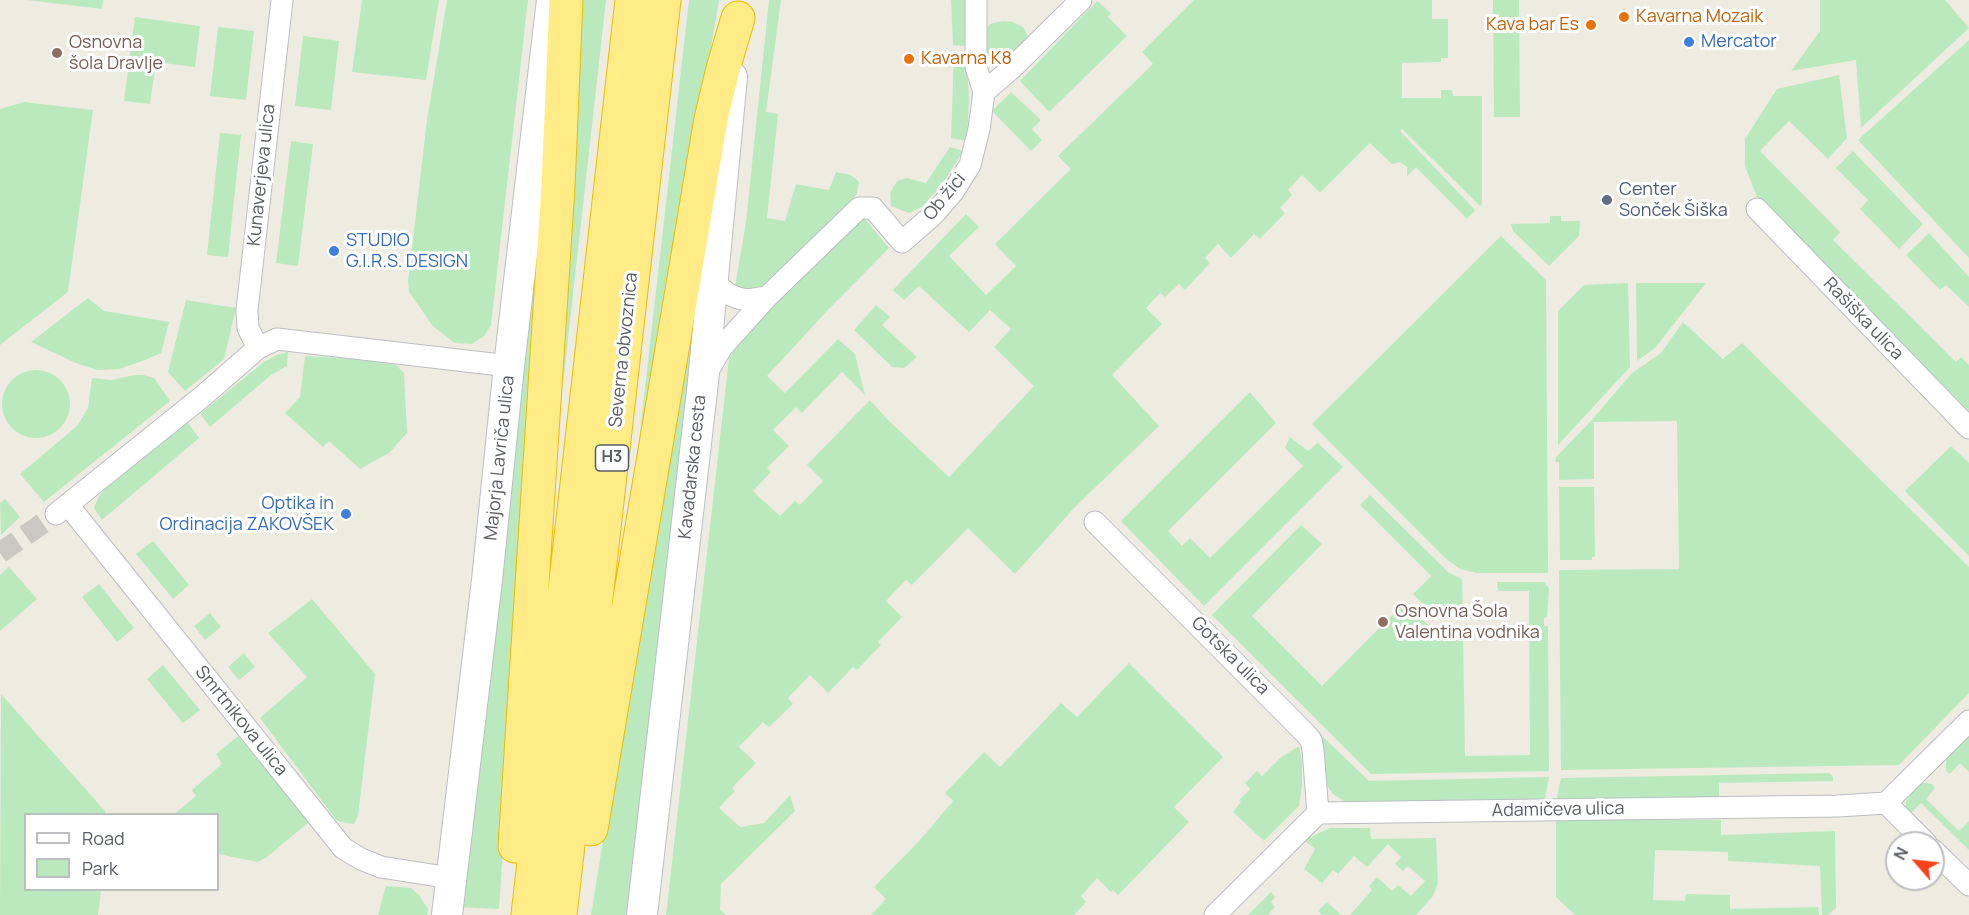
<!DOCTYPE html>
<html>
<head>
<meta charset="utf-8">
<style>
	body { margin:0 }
	#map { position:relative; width:1969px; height:915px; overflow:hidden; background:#eeece0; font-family:Manrope,sans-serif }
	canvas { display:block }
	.legend { position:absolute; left:24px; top:813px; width:195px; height:78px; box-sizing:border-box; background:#fff; border:2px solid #bdbec1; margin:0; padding:8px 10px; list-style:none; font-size:18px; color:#595d63 }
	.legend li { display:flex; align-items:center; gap:12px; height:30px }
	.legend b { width:30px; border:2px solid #bdbec1 }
	.north { position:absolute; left:1885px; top:831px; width:60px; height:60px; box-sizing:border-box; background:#fff; border:2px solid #bdbec1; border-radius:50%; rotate:298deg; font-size:16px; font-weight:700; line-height:24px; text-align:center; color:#595d63 }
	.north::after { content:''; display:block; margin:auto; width:21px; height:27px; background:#fa421a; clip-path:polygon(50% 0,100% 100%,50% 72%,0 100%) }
</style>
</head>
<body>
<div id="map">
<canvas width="1969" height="915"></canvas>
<ul class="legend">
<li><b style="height:8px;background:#fff"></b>Road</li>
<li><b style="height:16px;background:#bae9be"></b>Park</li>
</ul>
<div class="north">N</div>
</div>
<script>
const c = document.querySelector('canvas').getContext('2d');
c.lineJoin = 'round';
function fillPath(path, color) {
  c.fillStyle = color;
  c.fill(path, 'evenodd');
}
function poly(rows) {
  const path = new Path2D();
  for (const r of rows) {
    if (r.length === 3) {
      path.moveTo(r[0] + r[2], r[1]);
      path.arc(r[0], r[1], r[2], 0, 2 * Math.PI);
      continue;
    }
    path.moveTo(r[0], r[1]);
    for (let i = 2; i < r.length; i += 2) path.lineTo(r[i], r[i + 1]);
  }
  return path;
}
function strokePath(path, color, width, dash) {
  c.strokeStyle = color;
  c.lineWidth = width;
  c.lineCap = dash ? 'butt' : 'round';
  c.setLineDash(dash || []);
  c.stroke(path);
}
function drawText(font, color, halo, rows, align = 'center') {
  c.font = font + ' Manrope,sans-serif';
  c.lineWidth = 6;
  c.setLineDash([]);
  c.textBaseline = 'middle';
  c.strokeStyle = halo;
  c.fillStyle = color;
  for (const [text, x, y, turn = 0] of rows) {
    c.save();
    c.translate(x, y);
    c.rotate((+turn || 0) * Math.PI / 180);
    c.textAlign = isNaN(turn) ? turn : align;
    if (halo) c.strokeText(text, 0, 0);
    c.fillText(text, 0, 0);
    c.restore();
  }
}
const green = poly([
	[27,0,103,0,102,9],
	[362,0,439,0,426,80,352,72],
	[447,0,528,0,491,325,484,336,472,344,454,343,433,326,409,292,408,281,427,120],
	[577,0,606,0,548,518],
	[689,0,719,0,627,547],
	[769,0,781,0,766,112,778,114,767,218,785,221,796,184,829,190,836,172,851,175,859,182,857,194,788,266,759,290,734,293,746,222],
	[951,0,965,0,967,10,966,46,953,45],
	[1194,0,1432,0,1432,19,1448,19,1448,58,1441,58,1441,62,1402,63,1402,98,1441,98,1441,90,1452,90,1453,96,1482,96,1482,203,1480,206,1402,129,1400,131,1475,210,1467,219,1416,167,1407,176,1407,167,1400,162,1392,164,1370,143,1320,193,1302,175,1288,190,1292,195,1280,208,1285,213,1260,239,1254,234,1231,258,1218,244,1205,258,1210,263,1185,290,1179,284,1165,297,1160,293,1146,308,1162,324,1112,375,1159,426,1075,507,1015,574,968,528,912,585,906,580,886,601,902,617,878,642,881,645,857,670,853,667,828,693,810,675,788,698,793,704,769,727,763,722,739,747,756,763,732,788,735,791,719,808,740,827,764,823,790,795,795,811,721,884,720,909,726,915,666,915,729,358,757,321,853,224,864,218,889,248,827,311,767,376,785,393,838,339,855,354,865,395,842,372,802,413,796,407,773,430,789,446,767,468,771,472,753,491,780,516,795,501,800,505,823,481,807,465,870,400,888,420,949,477,1034,386,994,347,1011,329,990,310,969,332,919,286,904,300,893,290,966,214,979,227,949,256,986,295,1016,266,995,244,1071,169,1058,156,1153,64,1142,52],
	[1493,0,1519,0,1520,117,1494,117],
	[1820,0,1945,0,1969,28,1861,128,1856,60,1791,71,1820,31],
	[1097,1,1111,13,1108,17,1127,36,1049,112,1020,81],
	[135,17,200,26,195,67,156,62,150,104,124,101],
	[1003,21,1013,22,1023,27,1027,34,1028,42,1007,66,995,65,987,60,983,48,985,30,990,24],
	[218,27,254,31,246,100,210,96],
	[303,36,339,41,331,110,295,106],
	[1969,40,1969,258,1858,140],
	[966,52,969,98,967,141,951,138,954,53],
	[1839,75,1847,138,1828,159,1789,121,1760,151,1840,232,1833,240,1956,362,1961,357,1969,365,1969,411,1758,200,1745,166,1745,139,1777,89],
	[1011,92,1041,120,1032,129,1042,140,1031,151,992,111],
	[24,102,93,110,68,292,0,345,0,109],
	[551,131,499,909,456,907],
	[220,133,241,135,228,257,207,255],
	[291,141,313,144,298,266,276,263],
	[950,147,963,151,942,185,922,207,909,213,891,206,890,193,897,181,907,178,926,183],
	[1853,151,1923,224,1899,249,1860,209,1868,200,1836,168],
	[714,154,629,910,625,915,591,915],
	[1550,216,1561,216,1561,221,1580,221,1579,236,1549,266,1513,231,1511,224,1550,223],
	[1929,233,1969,277,1969,307,1946,285,1940,290,1906,255],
	[1501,236,1546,280,1548,573,1477,573,1460,569,1446,559,1312,424],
	[1628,283,1630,367,1558,445,1558,311,1584,285],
	[1636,283,1706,283,1655,348,1637,361],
	[88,298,104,311,169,322,161,353,140,362,119,369,97,370,76,363,31,342],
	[186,300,236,308,224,359,185,391,168,372],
	[876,305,890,317,882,325,917,357,904,368,892,367,854,330],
	[1683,322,1723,359,1742,343,1969,567,1969,693,1899,765,1561,770,1559,570,1679,569,1677,421,1592,422,1594,423,1594,479,1559,480,1559,462,1555,462,1556,457,1590,422,1632,373,1661,353],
	[288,352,287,366,271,375,210,427,200,414,264,362,277,355],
	[305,356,357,359,396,365,404,373,407,433,389,453,360,469,329,441,323,447,285,413,300,397],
	[36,404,34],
	[134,375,143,375,154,378,170,401,44,502,20,474,77,426,88,408,92,378,111,380],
	[1250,392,1276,423,1168,531,1182,546,1190,538,1210,558,1303,466,1285,448,1290,437,1308,451,1318,443,1343,467,1204,606,1121,521],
	[188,423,199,438,102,520,94,508,99,496,113,481],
	[1951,446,1969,463,1969,556,1905,491],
	[1559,487,1594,487,1595,557,1592,557,1592,560,1560,560],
	[1370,495,1448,572,1462,579,1463,618,1437,617,1413,594,1431,576,1360,505],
	[5,499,20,517,1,535,0,503],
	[1301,525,1322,544,1252,616,1322,686,1405,602,1432,629,1463,629,1465,756,1530,755,1529,591,1498,591,1497,582,1544,582,1549,588,1547,617,1544,618,1544,626,1548,626,1549,771,1371,774,1212,615],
	[153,541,189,585,173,599,136,554],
	[9,567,37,599,0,631,0,575],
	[99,584,134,628,117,642,82,597],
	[312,599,375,674,358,816,354,824,337,821,260,718,307,677,268,633],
	[210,613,221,627,205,640,194,626],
	[244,653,255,667,239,680,228,667],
	[1129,663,1223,757,1174,807,1189,822,1118,895,1113,890,1111,892,1097,878,1081,896,1086,902,1074,915,871,915,886,899,874,887,921,839,953,801,945,793,984,752,1000,767,1061,703,1077,717],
	[163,665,200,710,183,723,147,679],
	[1,694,105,811,105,814,26,814,26,890,101,890,98,915,0,915],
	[1318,732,1369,781,1549,777,1545,798,1538,800,1347,803,1333,794,1324,781],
	[1969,735,1969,772,1960,763,1950,774,1946,771,1946,759],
	[238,736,309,822,267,857,258,862,218,854,218,814,174,814,196,796,192,790,222,764,216,754],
	[1299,746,1302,761,1302,785,1299,806,1264,841,1233,812,1241,802,1239,800,1250,789,1245,783,1257,771,1262,776,1279,759],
	[1829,773,1833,777,1833,781,1719,783,1719,799,1556,802,1561,778],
	[1925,783,1932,784,1935,788,1926,799,1959,831,1969,821,1969,850,1921,803,1910,814,1906,810,1906,802,1911,793,1918,785],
	[1556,819,1721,820,1721,835,1835,831,1836,908,1828,915,1822,915,1820,866,1728,861,1728,852,1655,850,1653,900,1685,901,1686,894,1730,895,1730,909,1818,907,1819,915,1575,915,1556,897],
	[1330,828,1370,828,1371,839,1436,838,1438,883,1433,896,1416,915,1350,915,1372,890,1369,886,1377,877,1392,891,1398,885,1411,896,1425,881,1408,866,1403,871,1395,864,1401,857,1388,844,1367,867,1354,856,1338,874,1333,870,1322,883,1304,869,1315,849,1304,840],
	[386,886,411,888,419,895,428,909,427,915,378,915],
	[1271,892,1275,897,1271,902,1275,907,1268,915,1248,915],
	[1327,902,1341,915,1322,915,1318,911]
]);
const streetTunnel = poly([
	[0,553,56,514]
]);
const street = poly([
	[282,0,247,310,248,328,258,348,277,339,509,366],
	[976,0,976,67,984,92],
	[1757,209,1969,428],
	[713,274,719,286,728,294,738,298,747,300,767,297],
	[708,371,722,347,767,297,859,208,873,208,902,242,934,214,953,192,970,165,979,129,984,92,1011,69,1081,0],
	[68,505,343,848,361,859,381,867,451,878],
	[56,514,203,396,258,348],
	[1095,522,1305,733,1311,740,1313,750,1318,813],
	[1886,803,1969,721],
	[1933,850,1969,885],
	[1215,915,1318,813,1838,806,1886,803,1926,843]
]);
const secondary = poly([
	[447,915,487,580,509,366,552,0],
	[642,915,703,382,732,77]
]);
const highway = poly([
	[591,829,711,119,723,69,738,18],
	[515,846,558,187,566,0],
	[528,915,632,0],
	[560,915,664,0]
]);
const markers = [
	[1624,17,6,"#e8710a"],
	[1591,25,6,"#e8710a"],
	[1689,42,6,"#3f7fe0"],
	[57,53,6,"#8d6e63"],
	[909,59,6,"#e8710a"],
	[1607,200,6,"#5c6f8a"],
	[334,251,6,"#3f7fe0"],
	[346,514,6,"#3f7fe0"],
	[1383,622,6,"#8d6e63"]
];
const shields = [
	[612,458,33]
];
const shieldNames = [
	["H3",612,458]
];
const foodNames = [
	["Kavarna Mozaik",1636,17],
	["Kava bar Es",1579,25,"right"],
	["Kavarna K8",921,59]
];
const shopNames = [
	["Mercator",1701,42],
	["STUDIO",346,241],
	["G.I.R.S. DESIGN",346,262],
	["Optika in",334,504,"right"],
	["Ordinacija ZAKOVŠEK",334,525,"right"]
];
const educationNames = [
	["Osnovna",69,43],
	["šola Dravlje",69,64],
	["Osnovna Šola",1395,612],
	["Valentina vodnika",1395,633]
];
const streetNames = [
	["Kunaverjeva ulica",262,175,-84],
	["Ob žici",945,197,-51],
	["Rašiška ulica",1863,319,46],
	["Severna obvoznica",624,350,-84],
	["Majorja Lavriča ulica",500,458,-84],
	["Kavadarska cesta",693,467,-84],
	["Gotska ulica",1230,656,45],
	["Smrtnikova ulica",241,721,51],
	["Adamičeva ulica",1558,810,-1]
];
const serviceNames = [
	["Center",1619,190],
	["Sonček Šiška",1619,211]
];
fillPath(green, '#bae9be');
strokePath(streetTunnel, '#c9c8c1', 21, [21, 10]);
strokePath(street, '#bbbdc4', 23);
strokePath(secondary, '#bbbec6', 32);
strokePath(highway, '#eb0', 35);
strokePath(street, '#fff', 21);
strokePath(secondary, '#fff', 30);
strokePath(highway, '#ffec86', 33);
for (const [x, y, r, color] of markers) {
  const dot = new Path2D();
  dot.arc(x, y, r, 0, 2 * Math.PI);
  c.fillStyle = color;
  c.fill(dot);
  strokePath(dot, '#fff', 2);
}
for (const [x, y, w] of shields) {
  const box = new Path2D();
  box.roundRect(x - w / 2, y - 13, w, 26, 4.5);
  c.fillStyle = '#fff';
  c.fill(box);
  strokePath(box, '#595d63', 1.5);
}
drawText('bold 16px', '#595d63', null, shieldNames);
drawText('18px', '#c56008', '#fff', foodNames, 'left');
drawText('18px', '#366cbe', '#fff', shopNames, 'left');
drawText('18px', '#785e54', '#fff', educationNames, 'left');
drawText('18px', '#595d63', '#fff', streetNames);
drawText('18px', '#4e5e75', '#fff', serviceNames, 'left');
</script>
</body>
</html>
